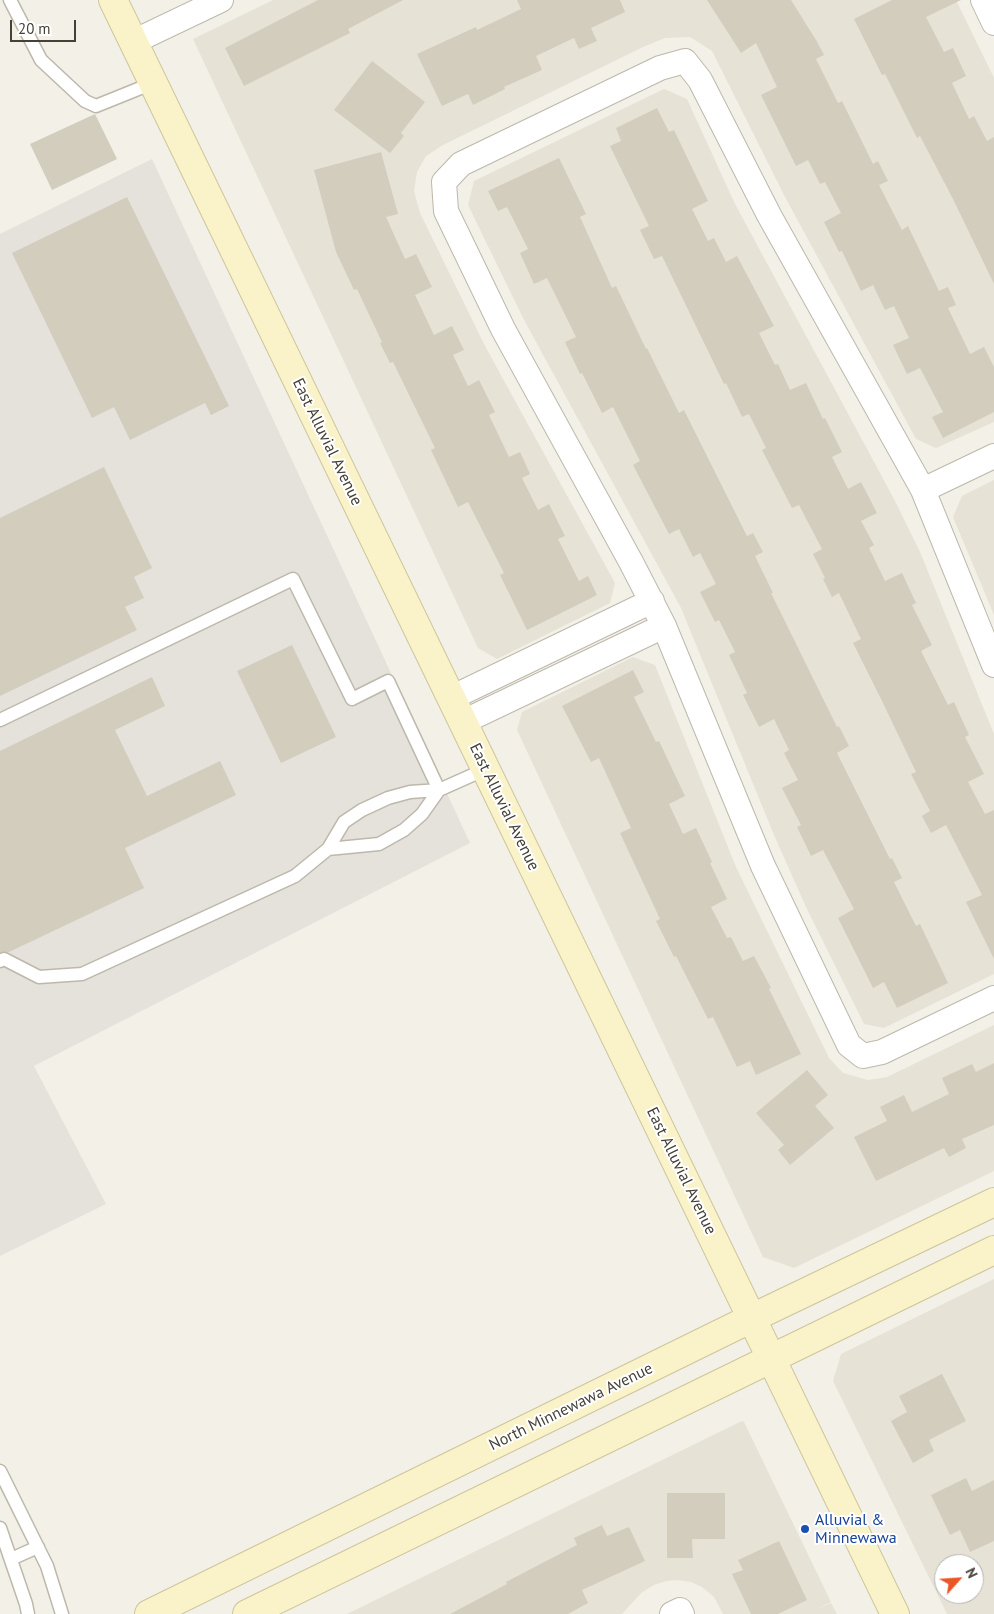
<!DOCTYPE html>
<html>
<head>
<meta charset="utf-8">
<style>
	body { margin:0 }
	#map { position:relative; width:994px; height:1614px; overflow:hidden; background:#f2f0e7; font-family:"PT Sans",sans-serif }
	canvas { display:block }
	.north { position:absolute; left:934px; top:1554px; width:50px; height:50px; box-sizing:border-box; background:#fff; border:1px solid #b5b3af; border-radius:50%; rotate:64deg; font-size:14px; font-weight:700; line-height:20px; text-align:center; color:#454137 }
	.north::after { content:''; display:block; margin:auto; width:18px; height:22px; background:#e95728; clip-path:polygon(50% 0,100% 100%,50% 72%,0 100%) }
	.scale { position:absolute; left:10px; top:20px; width:66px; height:22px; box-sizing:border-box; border:2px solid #454137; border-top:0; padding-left:6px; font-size:15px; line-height:18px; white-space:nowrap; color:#454137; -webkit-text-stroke:4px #fff; paint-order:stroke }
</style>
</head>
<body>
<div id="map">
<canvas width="994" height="1614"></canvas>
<div class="north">N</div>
<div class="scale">20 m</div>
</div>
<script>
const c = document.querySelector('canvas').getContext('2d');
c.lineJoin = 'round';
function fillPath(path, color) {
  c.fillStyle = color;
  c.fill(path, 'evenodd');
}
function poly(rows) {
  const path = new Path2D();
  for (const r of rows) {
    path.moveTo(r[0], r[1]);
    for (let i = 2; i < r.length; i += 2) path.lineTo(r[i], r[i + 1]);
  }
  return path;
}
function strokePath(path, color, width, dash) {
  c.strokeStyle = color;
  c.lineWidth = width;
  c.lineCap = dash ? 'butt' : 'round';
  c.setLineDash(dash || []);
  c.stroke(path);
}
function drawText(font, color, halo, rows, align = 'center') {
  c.font = font + ' "PT Sans",sans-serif';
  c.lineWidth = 4;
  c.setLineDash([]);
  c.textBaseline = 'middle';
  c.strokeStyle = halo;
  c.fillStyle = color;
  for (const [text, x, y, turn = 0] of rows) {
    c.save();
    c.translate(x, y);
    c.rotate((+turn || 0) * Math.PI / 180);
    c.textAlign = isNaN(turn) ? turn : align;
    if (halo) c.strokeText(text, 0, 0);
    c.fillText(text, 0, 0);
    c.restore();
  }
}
const residential = poly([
	[273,0,956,0,994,78,994,422,936,448,916,439,784,195,712,51,690,37,665,38,643,47,443,145,426,156,417,172,414,191,420,213,485,346,615,583,610,603,497,659,478,648,193,39],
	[664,89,687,99,734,202,894,499,920,552,994,734,994,974,884,1028,864,1024,806,907,774,835,681,608,523,318,468,205,474,181],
	[994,480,994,615,953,517,962,496],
	[633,657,655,665,736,867,829,1058,843,1073,868,1080,887,1077,994,1025,994,1171,794,1268,763,1257,517,730,522,712],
	[994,1279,994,1614,947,1614,833,1381,841,1354],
	[944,1564,974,1564,974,1594,944,1594],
	[742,1421,744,1422,831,1602,815,1610,831,1603,837,1614,723,1614,714,1597,702,1587,691,1582,678,1580,666,1581,654,1585,641,1593,622,1614,347,1614]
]);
const industrial = poly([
	[152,159,470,843,34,1066,106,1204,0,1256,0,234]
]);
const building = poly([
	[318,0,403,0,348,29,350,33,244,86,225,48],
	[517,0,620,0,625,12,591,28,597,41,579,49,574,38,536,56,542,70,504,87,505,89,473,105,468,94,442,106,417,54,476,27,477,30,521,9],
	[707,0,791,0,816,40,824,55,816,59,838,103,842,101,873,164,878,161,888,181,879,185,902,230,908,226,939,291,948,287,956,305,948,308,970,354,984,347,994,367,994,412,943,438,932,417,943,412,920,368,907,374,893,345,909,338,894,306,885,310,873,285,861,291,842,251,839,252,824,222,841,213,825,182,820,184,808,160,796,166,761,95,777,87,756,43,741,53],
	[892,0,961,0,926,17,944,52,953,48,966,76,952,83,969,119,974,116,987,141,994,137,994,284,953,199,920,136,917,138,885,74,882,75,854,19],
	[372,61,425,102,401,133,404,136,390,153,334,110],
	[657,108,669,132,674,130,708,201,692,209,708,241,714,238,726,262,737,256,774,326,759,333,775,365,778,364,790,390,806,383,823,419,825,418,842,452,832,457,848,489,861,482,877,513,861,521,874,545,869,548,885,581,902,573,916,603,912,605,932,645,921,651,948,705,954,702,969,735,965,737,984,774,968,782,985,814,994,810,994,959,966,902,982,895,946,825,931,833,922,816,930,811,911,774,916,772,882,701,853,643,861,639,839,593,832,597,823,579,825,578,813,554,822,549,799,505,792,508,762,450,766,448,749,414,742,417,726,383,724,384,662,256,654,259,640,230,649,226,610,146,621,141,616,128],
	[95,114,117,159,52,190,30,144],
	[381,152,398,214,386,217,405,259,416,254,432,287,415,295,434,335,452,326,464,350,453,355,468,386,479,380,495,412,489,415,509,457,520,452,530,474,522,478,538,510,549,504,565,536,558,539,579,581,588,576,597,595,527,630,500,575,504,573,468,502,458,507,431,450,435,448,393,362,390,363,380,343,382,342,357,289,354,290,336,252,314,170],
	[559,158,586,214,580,217,612,288,616,286,646,349,647,348,679,413,684,410,747,536,753,533,763,552,755,556,773,593,771,593,837,727,839,726,849,746,837,753,890,859,892,858,902,878,894,882,916,926,920,924,948,983,897,1008,884,982,873,988,838,918,854,909,823,850,811,856,797,827,801,825,782,788,798,780,784,753,789,750,774,719,759,727,743,695,747,693,729,655,735,652,719,620,715,622,700,592,716,584,700,553,693,557,679,529,669,534,633,465,640,461,613,407,602,413,582,373,580,374,565,342,576,337,547,278,534,284,520,253,528,249,507,207,498,211,488,191],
	[127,197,229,406,211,415,205,403,130,440,114,407,92,418,12,253],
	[104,467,152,568,134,577,144,598,125,607,137,630,0,696,0,518],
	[292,645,336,737,281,763,237,671],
	[633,670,644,692,634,697,656,742,659,741,685,796,669,804,683,834,696,828,712,862,710,863,727,899,711,907,727,938,731,937,743,961,754,956,771,988,769,989,801,1054,756,1075,750,1061,737,1067,713,1017,708,1019,676,956,674,957,656,921,660,919,620,833,631,828,599,758,591,762,562,706],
	[152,677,165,706,115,730,147,796,220,761,236,795,125,848,144,888,9,952,0,952,0,751],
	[994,1063,994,1125,962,1139,966,1148,949,1157,944,1148,876,1181,854,1137,887,1121,880,1107,904,1095,912,1112,949,1094,942,1078,972,1064,976,1072],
	[807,1070,828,1095,815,1106,834,1128,790,1165,778,1150,784,1145,756,1113],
	[942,1374,966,1421,929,1440,934,1451,913,1463,891,1421,907,1412,899,1396],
	[966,1478,972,1491,994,1480,994,1541,970,1552,960,1530,950,1535,931,1495],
	[667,1493,725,1493,725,1539,692,1539,693,1558,667,1558],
	[602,1525,607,1536,629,1527,645,1561,582,1590,588,1603,568,1614,450,1614,507,1584,506,1582,577,1545,574,1538],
	[779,1541,807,1600,778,1614,751,1614,732,1574,743,1570,738,1560]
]);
const lane = poly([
	[10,0,41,60,85,101,96,106,153,83],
	[0,720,293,579,352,699,388,681,439,790,486,769],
	[0,961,4,959,39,977,82,974,295,876,328,849,344,822,362,810,388,798,410,792,439,790,422,814,404,830,379,844,328,849],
	[0,1471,47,1566,62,1614],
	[0,1528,26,1604,28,1614],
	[11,1559,38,1547]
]);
const street = poly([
	[983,0,994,23],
	[133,42,221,0],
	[923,490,994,456],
	[994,665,923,490,769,215,700,80,685,61,660,68,461,164,444,182,446,211,503,329,631,562,664,626,763,866,849,1045,863,1056,882,1052,994,998],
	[451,698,652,601],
	[463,722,664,626],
	[672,1614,680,1610,682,1614]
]);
const secondary = poly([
	[113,0,895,1614],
	[149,1614,752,1318,994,1202],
	[247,1614,994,1250]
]);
const markers = [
	[805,1529,5,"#1a4fb4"]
];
const streetNames = [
	["East Alluvial Avenue",327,442,64],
	["East Alluvial Avenue",504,807,64],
	["East Alluvial Avenue",681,1171,64],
	["North Minnewawa Avenue",571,1407,-26]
];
const transitNames = [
	["Alluvial &",815,1520],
	["Minnewawa",815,1538]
];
fillPath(residential, '#e6e2d6');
fillPath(industrial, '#e5e2dc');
fillPath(building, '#d3cdbe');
strokePath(lane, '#bdb8ab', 15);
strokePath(street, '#bdb8ab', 26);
strokePath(secondary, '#cec59a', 30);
strokePath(lane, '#fff', 12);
strokePath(street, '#fff', 24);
strokePath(secondary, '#faf3c9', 28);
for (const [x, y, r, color] of markers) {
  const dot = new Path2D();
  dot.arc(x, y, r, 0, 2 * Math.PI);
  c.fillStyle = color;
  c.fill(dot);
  strokePath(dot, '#fff', 2);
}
drawText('16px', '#454137', '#fff', streetNames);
drawText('16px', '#164399', '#fff', transitNames, 'left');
</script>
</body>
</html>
